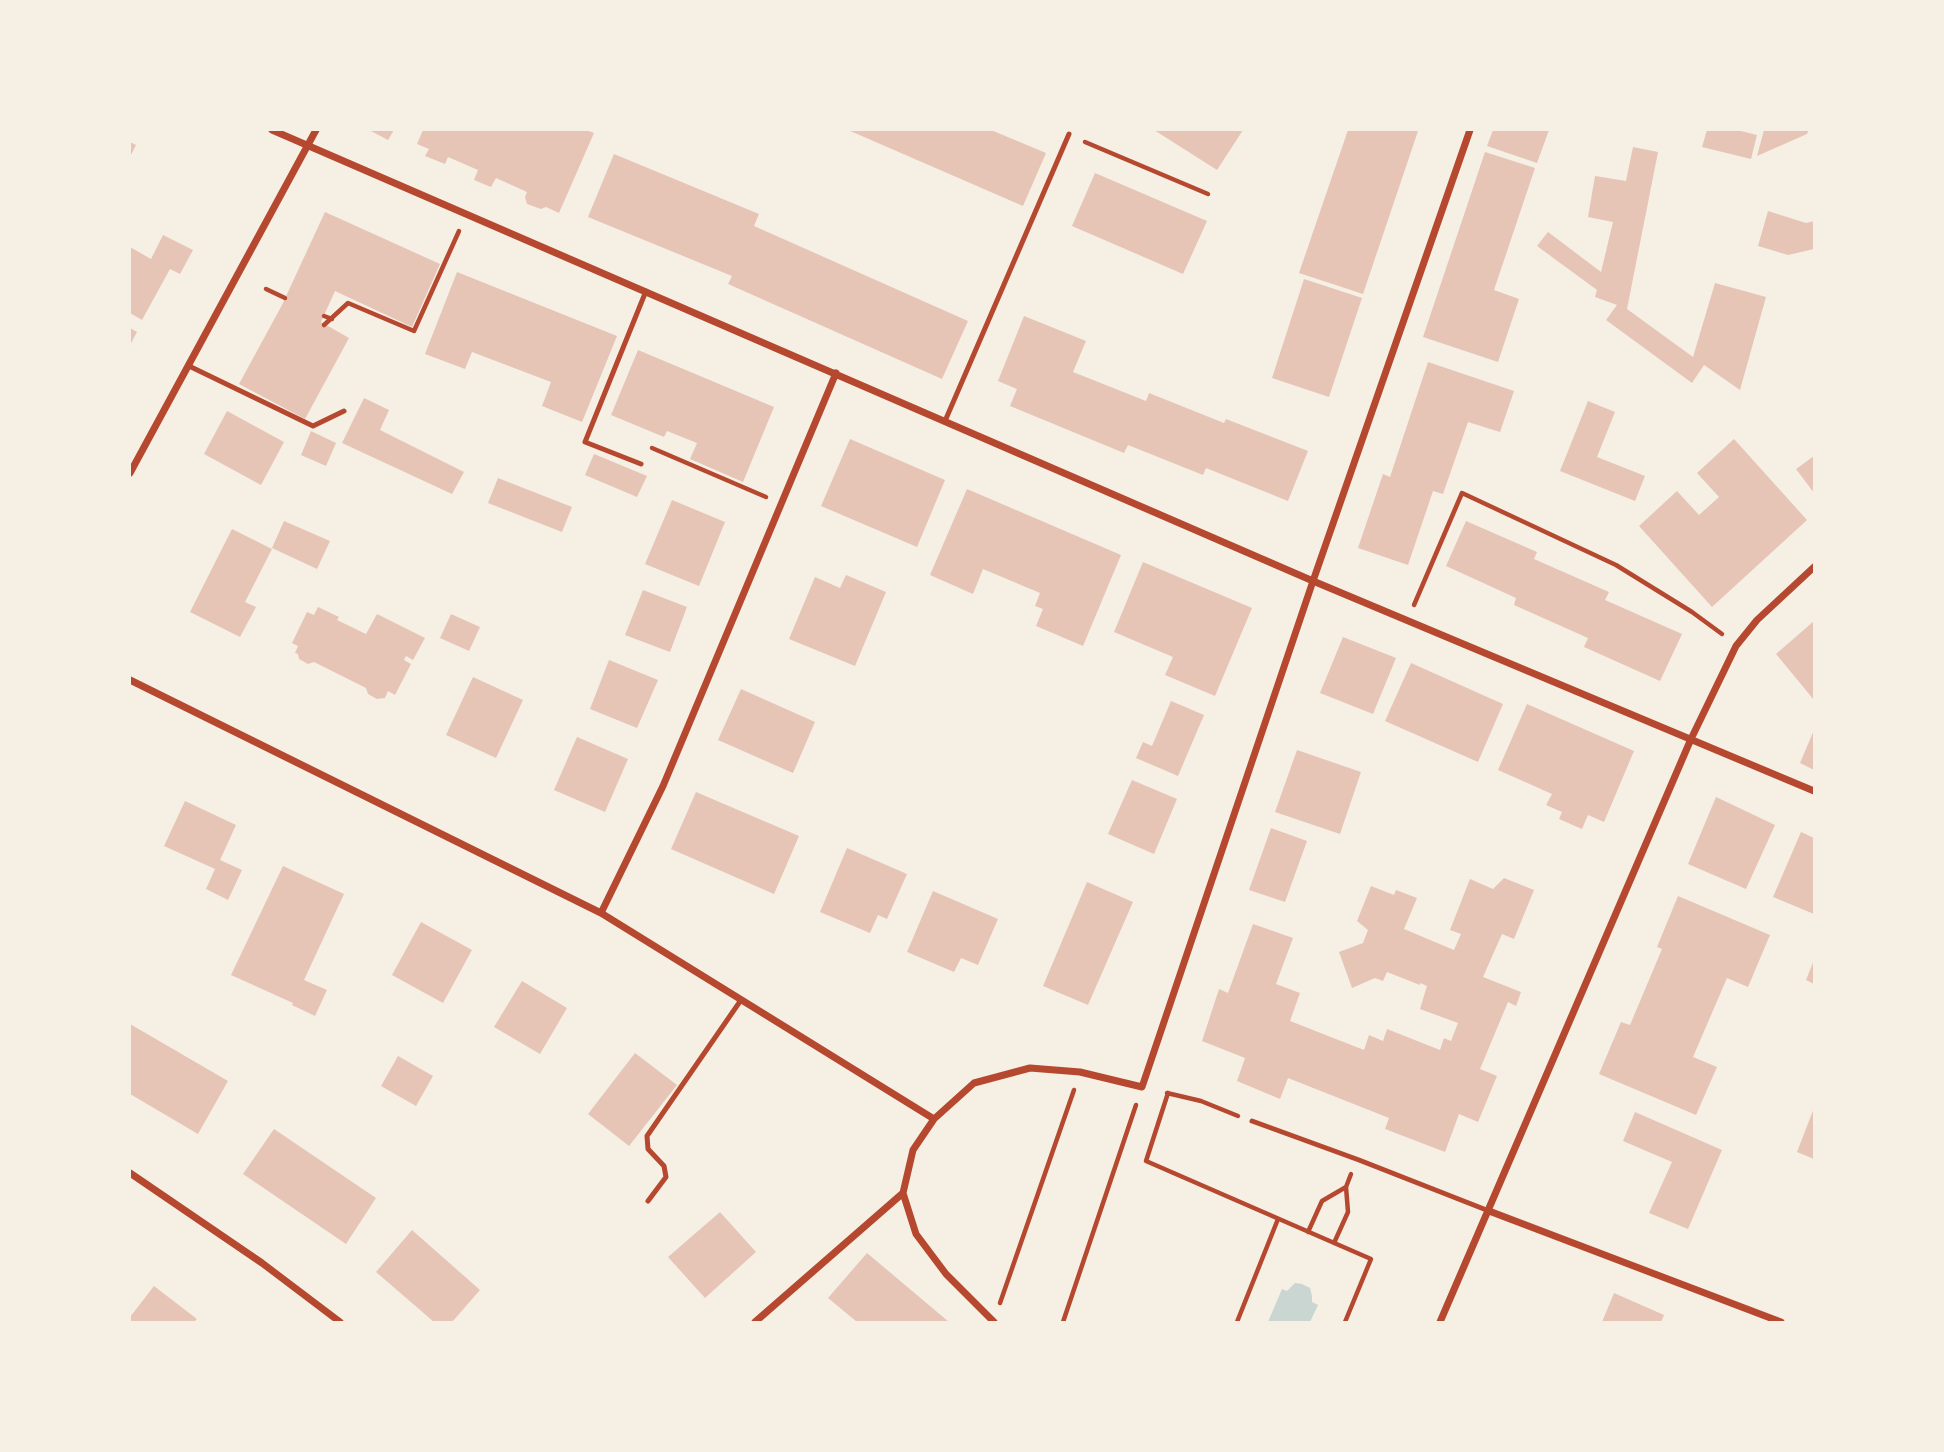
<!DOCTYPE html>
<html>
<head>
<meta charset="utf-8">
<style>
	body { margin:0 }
	#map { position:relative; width:1944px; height:1452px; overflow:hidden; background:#f6efe4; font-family:Overpass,sans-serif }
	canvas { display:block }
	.frame { position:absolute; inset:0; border:131px solid #f6efe4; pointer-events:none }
</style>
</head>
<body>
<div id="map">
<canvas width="1944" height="1452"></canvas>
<div class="frame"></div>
</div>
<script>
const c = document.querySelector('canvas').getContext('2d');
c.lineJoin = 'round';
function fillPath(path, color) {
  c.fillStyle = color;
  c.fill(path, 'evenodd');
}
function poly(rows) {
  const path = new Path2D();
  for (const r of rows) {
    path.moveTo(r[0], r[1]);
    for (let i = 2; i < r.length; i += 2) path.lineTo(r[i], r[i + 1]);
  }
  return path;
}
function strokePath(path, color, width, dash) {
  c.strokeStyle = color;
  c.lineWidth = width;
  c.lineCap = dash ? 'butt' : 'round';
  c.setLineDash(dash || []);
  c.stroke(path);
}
const water = poly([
	[1295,1283,1302,1284,1310,1288,1312,1296,1312,1302,1318,1305,1310,1322,1268,1322,1282,1289,1287,1291]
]);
const building = poly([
	[369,130,394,130,388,140],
	[423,130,546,130,549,131,550,130,586,130,594,133,559,213,546,207,541,209,527,204,525,197,527,192,496,178,491,187,474,180,478,170,448,157,445,164,425,156,429,149,417,144],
	[848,130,991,130,1046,153,1023,206],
	[1154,130,1243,130,1217,170],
	[1348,130,1414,130,1418,131,1363,294,1299,273],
	[1493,130,1549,130,1537,163,1487,146],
	[1707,130,1737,130,1757,135,1751,159,1702,147],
	[1764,130,1809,130,1807,134,1757,156],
	[130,142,136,145,130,157],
	[1633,147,1658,152,1627,309,1693,357,1715,283,1766,297,1740,390,1704,365,1692,383,1606,320,1617,305,1595,297,1597,290,1537,246,1548,232,1601,272,1613,222,1588,217,1595,176,1626,181],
	[1485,152,1535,168,1494,290,1519,299,1498,362,1423,337],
	[614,154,759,214,754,226,968,321,942,379,728,284,732,276,588,217],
	[1095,173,1207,221,1183,274,1072,226],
	[1768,211,1806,223,1814,221,1814,249,1788,255,1758,246],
	[325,212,440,264,412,327,335,291,321,322,349,338,305,419,239,384,282,305],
	[163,235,193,250,180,274,170,269,142,320,130,313,130,247,151,259],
	[457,272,617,336,582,422,542,406,551,382,472,352,465,369,425,354],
	[1304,279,1362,298,1329,397,1272,378],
	[1024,316,1086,341,1073,372,1146,401,1149,393,1224,423,1226,419,1308,451,1288,501,1206,468,1203,475,1128,445,1124,453,1010,406,1017,389,998,381],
	[130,328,137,332,130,345],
	[638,350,774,407,743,482,690,459,697,443,667,431,664,437,611,415],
	[1428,362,1514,391,1500,432,1468,422,1443,494,1433,491,1408,565,1358,548,1383,474,1390,477],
	[364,398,389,410,380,430,464,472,452,494,342,443],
	[1588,401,1615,412,1597,457,1645,476,1635,501,1560,471],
	[227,411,284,442,261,485,204,454],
	[311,431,336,443,326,466,301,455],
	[850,439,945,480,917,547,821,506],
	[1734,439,1807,520,1712,607,1639,526,1677,491,1699,515,1719,497,1697,473],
	[594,454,647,476,637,497,585,475],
	[1814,456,1814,493,1796,469],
	[498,478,572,507,562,532,488,503],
	[967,489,1121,555,1083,646,1036,626,1043,609,1035,606,1040,593,983,569,973,594,930,575],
	[672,500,725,522,699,586,645,564],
	[284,521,330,541,317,569,272,548],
	[1466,521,1537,552,1534,559,1609,592,1605,600,1682,634,1660,681,1584,647,1588,638,1514,605,1516,598,1446,566],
	[232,529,272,549,245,602,256,607,240,637,190,612],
	[1143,562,1252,608,1215,696,1165,675,1173,657,1114,632],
	[846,575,886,592,855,666,789,639,815,577,840,588],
	[643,590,687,607,670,652,625,635],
	[318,607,339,617,337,620,366,634,377,614,425,638,413,660,406,656,404,660,411,664,395,695,388,691,385,698,377,699,368,694,366,688,314,662,308,664,299,659,298,654,295,653,298,646,292,643,307,612,314,615],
	[451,614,480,627,469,651,440,638],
	[1814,621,1814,700,1776,654],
	[1343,637,1396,658,1373,714,1320,693],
	[609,660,658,680,637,728,590,709],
	[1411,663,1503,704,1478,762,1385,721],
	[473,677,523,700,496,758,446,735],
	[741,689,815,722,793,773,718,740],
	[1171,701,1204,715,1178,776,1136,758,1143,742,1152,746],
	[1527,704,1634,751,1604,822,1588,815,1582,829,1559,819,1562,812,1546,805,1552,794,1498,770],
	[1814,730,1814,770,1800,763],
	[577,737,628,759,605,812,554,790],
	[1297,750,1361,772,1340,834,1275,812],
	[1132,780,1177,799,1154,854,1108,834],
	[696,792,799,836,774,894,671,849],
	[1716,797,1775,825,1746,889,1688,864],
	[185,801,236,825,220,860,242,870,228,900,206,889,215,869,164,846],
	[1271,828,1307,841,1285,902,1249,890],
	[1801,832,1814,838,1814,914,1773,897],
	[847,848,907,874,887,919,878,915,870,933,820,912],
	[283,866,344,894,304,980,327,990,315,1016,292,1005,293,1003,231,975],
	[1504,878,1534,890,1514,939,1502,934,1483,977,1521,992,1516,1006,1508,1002,1480,1069,1497,1076,1478,1122,1459,1114,1445,1152,1385,1129,1389,1118,1288,1078,1280,1099,1237,1081,1245,1058,1202,1041,1219,989,1228,993,1253,924,1293,938,1276,984,1300,993,1290,1021,1364,1050,1369,1035,1383,1041,1387,1029,1440,1050,1444,1038,1451,1041,1458,1023,1420,1009,1427,986,1420,983,1420,985,1387,972,1383,981,1375,978,1352,988,1339,952,1363,943,1368,930,1357,921,1371,886,1394,895,1396,890,1417,898,1404,929,1454,950,1461,934,1450,930,1470,879,1493,889],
	[1087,882,1133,902,1088,1005,1043,986],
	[933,891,998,919,978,965,961,958,954,972,907,952],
	[1678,896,1770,935,1748,987,1727,978,1693,1057,1717,1067,1696,1115,1599,1074,1621,1022,1630,1025,1662,949,1657,947],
	[421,922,472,950,443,1003,392,975],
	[1814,960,1814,984,1806,980],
	[522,981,567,1008,540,1054,494,1027],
	[130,1024,228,1081,198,1134,130,1094],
	[635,1053,677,1085,629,1146,588,1114],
	[398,1056,433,1076,416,1106,381,1086],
	[1814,1108,1814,1159,1797,1152],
	[1635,1112,1722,1150,1688,1229,1649,1213,1672,1162,1623,1141],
	[274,1129,376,1198,346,1244,243,1174],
	[720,1212,756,1252,705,1298,668,1257],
	[412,1230,480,1290,452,1322,434,1322,376,1272],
	[867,1253,949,1322,857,1322,828,1298],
	[154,1286,197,1319,194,1322,130,1322,130,1317],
	[1614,1293,1664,1315,1661,1322,1602,1322]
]);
const path = poly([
	[1085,142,1208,194],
	[266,289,285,298],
	[324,316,332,319],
	[324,325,348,303,414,331,459,231],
	[652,448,766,497],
	[1414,605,1462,493,1616,565,1692,612,1722,634],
	[1167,1093,1201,1101,1238,1116],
	[1168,1093,1146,1161,1371,1259,1345,1322],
	[1308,1232,1322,1201,1346,1187],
	[1334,1243,1348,1212,1346,1187,1351,1174],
	[1000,1303,1074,1090],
	[1063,1322,1136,1105],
	[1237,1322,1278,1219]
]);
const service = poly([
	[189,366,313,426,344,411],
	[945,421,1069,134],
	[641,464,585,442,646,291],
	[1252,1121,1359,1160,1489,1211],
	[648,1201,666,1177,664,1166,648,1149,647,1136,741,1000]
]);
const minor = poly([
	[272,130,1313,581,1814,791],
	[130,473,316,130],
	[130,680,601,913,934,1119],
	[601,913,663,786,836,373],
	[130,1173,262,1263,340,1322],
	[1489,1211,1781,1322],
	[755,1322,903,1193],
	[994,1322,946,1274,916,1234,903,1193,913,1150,934,1119,974,1083,1030,1068,1080,1072,1142,1087,1313,581,1470,130],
	[1440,1322,1691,739,1736,646,1757,620,1814,567]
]);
fillPath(water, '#c9d6d2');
fillPath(building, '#e6c5b7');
strokePath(path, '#b5482f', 4.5);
strokePath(service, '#b5482f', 5);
strokePath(minor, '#b5482f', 7);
</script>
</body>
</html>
